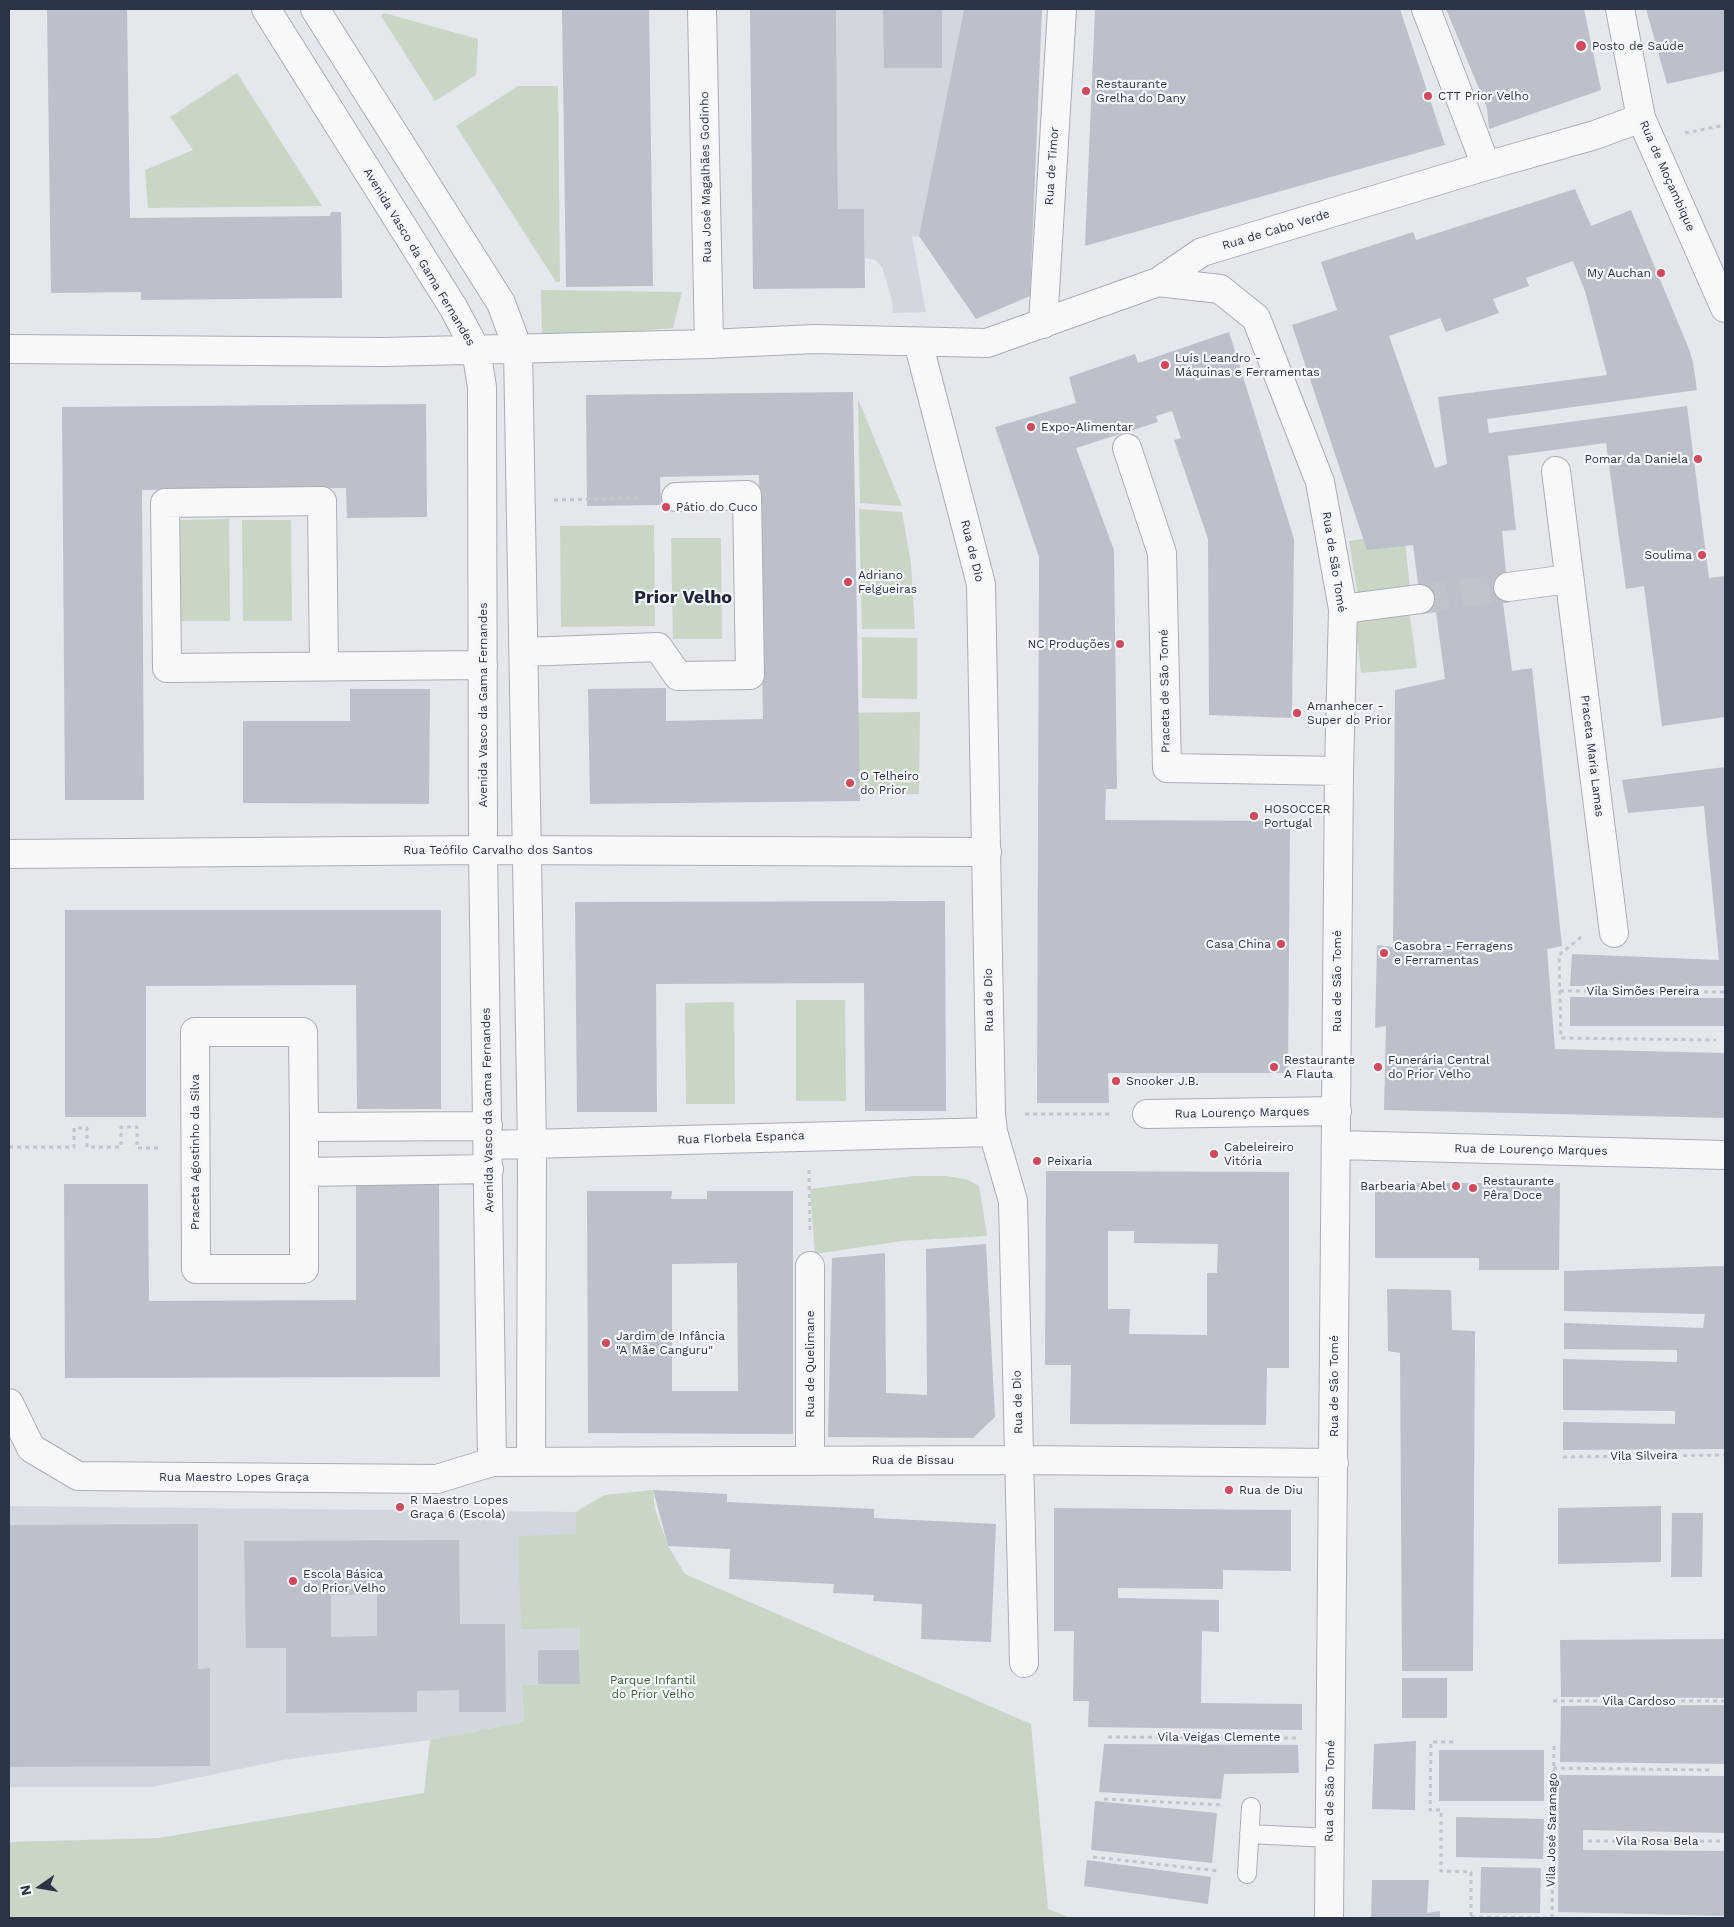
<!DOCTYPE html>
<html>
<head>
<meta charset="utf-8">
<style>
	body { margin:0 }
	#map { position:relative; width:1734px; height:1927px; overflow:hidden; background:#e4e7ec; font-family:"Work Sans",sans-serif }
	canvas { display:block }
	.frame { position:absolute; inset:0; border:10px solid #2b3445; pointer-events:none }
	.north { position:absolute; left:15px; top:1862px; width:50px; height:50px; -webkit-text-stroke:4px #f4f6f9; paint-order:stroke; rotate:257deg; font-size:14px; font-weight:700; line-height:20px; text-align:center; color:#2b3445 }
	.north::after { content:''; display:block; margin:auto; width:18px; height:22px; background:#2b3445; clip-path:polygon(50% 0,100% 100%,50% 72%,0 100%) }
</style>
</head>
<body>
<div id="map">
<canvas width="1734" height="1927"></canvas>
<div class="frame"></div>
<div class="north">N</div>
</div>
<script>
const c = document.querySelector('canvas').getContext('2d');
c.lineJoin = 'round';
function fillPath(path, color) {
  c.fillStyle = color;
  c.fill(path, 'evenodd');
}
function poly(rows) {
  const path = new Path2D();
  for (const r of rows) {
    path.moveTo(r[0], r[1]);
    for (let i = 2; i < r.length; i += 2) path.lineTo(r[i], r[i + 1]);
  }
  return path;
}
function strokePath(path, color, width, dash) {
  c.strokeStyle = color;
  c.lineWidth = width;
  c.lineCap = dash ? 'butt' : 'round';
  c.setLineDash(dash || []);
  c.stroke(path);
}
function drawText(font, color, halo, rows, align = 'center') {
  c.font = font + ' "Work Sans",sans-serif';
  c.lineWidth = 4.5;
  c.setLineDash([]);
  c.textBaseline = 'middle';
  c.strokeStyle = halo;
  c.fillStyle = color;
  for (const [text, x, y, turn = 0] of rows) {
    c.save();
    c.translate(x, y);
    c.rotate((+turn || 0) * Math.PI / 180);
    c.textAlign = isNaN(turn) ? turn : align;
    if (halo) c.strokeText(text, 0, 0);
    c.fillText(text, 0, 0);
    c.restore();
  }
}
const built = poly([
	[836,9,964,9,919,236,912,237,926,312,893,313,892,300,882,267,875,260,865,258,864,209,838,209],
	[9,1506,576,1512,580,1684,522,1685,524,1722,430,1740,283,1760,152,1787,9,1787]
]);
const green = poly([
	[384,13,478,39,476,75,435,101,381,16],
	[237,73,322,206,148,208,145,170,193,150,170,117],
	[518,86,558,86,560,282,556,282,456,126],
	[541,290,682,292,673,328,542,339],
	[858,399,902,506,860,503],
	[859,509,902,512,911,564,915,629,862,629],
	[229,519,230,621,181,621,180,520],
	[242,520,291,520,292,621,243,621],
	[654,525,655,626,561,627,560,526],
	[1404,532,1410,589,1358,596,1349,541],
	[671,538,721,538,722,639,673,639],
	[1409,609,1417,668,1361,673,1354,615],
	[862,637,917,638,917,699,862,698],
	[920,712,919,794,845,795,841,713],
	[796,1000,845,1000,846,1101,796,1101],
	[734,1002,735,1104,686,1104,685,1003],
	[914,1176,947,1176,968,1180,979,1186,987,1236,902,1241,815,1254,810,1189],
	[653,1490,655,1509,668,1546,685,1574,1031,1724,1048,1909,1071,1918,9,1918,9,1842,159,1838,424,1793,430,1740,524,1722,522,1685,580,1683,579,1628,521,1629,518,1536,576,1534,576,1512,604,1495]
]);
const building = poly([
	[47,9,127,9,130,218,330,216,331,212,341,212,342,298,141,300,141,292,51,293],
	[562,9,649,9,653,286,566,287],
	[750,9,836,9,838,209,864,209,865,288,753,289],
	[883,9,942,9,942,68,884,68],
	[964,9,1042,9,1030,296,976,319,919,236],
	[1095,9,1400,9,1445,145,1085,246],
	[1446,9,1584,9,1601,90,1489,129,1487,108],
	[1646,9,1725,9,1725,71,1667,84],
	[1575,189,1591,226,1631,210,1689,349,1693,363,1697,390,1487,419,1489,433,1687,406,1709,578,1725,576,1725,717,1662,726,1644,586,1626,589,1606,443,1508,456,1516,530,1502,531,1509,603,1503,603,1512,671,1532,668,1562,946,1547,949,1555,1049,1725,1053,1725,1118,1384,1110,1386,1026,1375,1028,1377,945,1393,947,1395,690,1445,679,1436,612,1422,614,1413,545,1367,550,1292,325,1337,310,1321,262,1413,232,1416,240],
	[1573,261,1585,291,1607,375,1438,397,1447,464,1435,468,1389,336,1440,318,1446,332,1499,313,1493,299,1529,286,1526,278],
	[1229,332,1294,539,1292,718,1209,715,1208,539,1174,440,1181,438,1172,411,1156,416,1158,422,1076,448,1114,550,1117,789,1106,789,1105,820,1290,821,1288,1073,1108,1073,1109,1103,1037,1103,1039,557,995,427,1076,403,1069,377,1135,354,1138,363],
	[853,392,860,801,590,804,588,689,666,688,666,721,763,719,759,475,660,477,661,505,587,506,586,395],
	[426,404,427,517,347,518,346,488,142,490,144,800,65,800,62,407],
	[350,689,430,689,429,804,243,803,243,721,350,721],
	[1725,767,1725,986,1570,986,1572,954,1719,960,1704,806,1628,813,1622,780],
	[945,901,946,1111,865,1111,864,983,656,984,657,1112,577,1112,575,902],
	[65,910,441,910,441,1109,357,1109,356,985,146,986,146,1117,65,1117],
	[1570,997,1725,998,1725,1026,1570,1026],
	[1046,1171,1289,1172,1289,1368,1267,1368,1266,1425,1070,1424,1071,1365,1045,1365],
	[1108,1231,1134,1231,1134,1243,1218,1244,1217,1273,1207,1273,1207,1335,1129,1334,1130,1309,1108,1309],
	[356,1178,439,1178,440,1377,65,1378,64,1184,148,1184,149,1301,356,1300],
	[1375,1183,1560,1183,1559,1270,1479,1270,1479,1258,1375,1258],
	[587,1191,672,1191,671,1199,707,1199,707,1191,793,1191,793,1434,588,1433],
	[737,1263,738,1391,672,1391,672,1264],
	[986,1244,995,1417,973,1438,828,1437,832,1258,885,1253,886,1393,927,1395,926,1249],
	[1725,1266,1725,1449,1563,1450,1563,1422,1675,1424,1675,1411,1563,1410,1563,1359,1677,1362,1677,1350,1564,1349,1564,1323,1703,1328,1705,1314,1564,1311,1564,1271],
	[1387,1289,1451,1290,1452,1330,1475,1331,1473,1671,1402,1671,1400,1353,1388,1351],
	[653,1490,727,1494,727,1502,874,1509,874,1518,996,1524,991,1642,921,1639,922,1604,873,1601,874,1595,833,1593,834,1584,729,1579,730,1549,668,1546],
	[1661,1506,1661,1562,1558,1564,1558,1508],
	[1054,1508,1291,1510,1291,1571,1223,1570,1223,1589,1118,1588,1118,1598,1219,1600,1219,1632,1202,1631,1201,1703,1302,1704,1302,1730,1088,1727,1089,1701,1073,1701,1074,1631,1054,1631],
	[1672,1513,1703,1513,1702,1577,1671,1577],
	[198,1524,198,1669,210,1668,210,1766,9,1767,9,1525],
	[459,1540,460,1624,505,1624,506,1712,459,1712,459,1690,417,1691,417,1712,286,1713,286,1648,246,1648,244,1541],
	[377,1594,377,1636,331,1637,331,1595],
	[1725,1639,1725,1698,1561,1697,1560,1640],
	[538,1650,579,1650,580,1684,538,1684],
	[1402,1678,1447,1678,1447,1718,1402,1718],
	[1725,1705,1725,1764,1560,1762,1561,1706],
	[1416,1741,1415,1810,1372,1809,1374,1744],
	[1104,1744,1298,1745,1299,1773,1224,1774,1221,1799,1099,1792],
	[1439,1750,1544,1750,1544,1801,1439,1801],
	[1559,1775,1725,1776,1725,1833,1583,1830,1583,1850,1725,1851,1725,1916,1558,1912],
	[1095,1801,1217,1813,1212,1863,1091,1850],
	[1456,1817,1544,1819,1543,1859,1456,1857],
	[1087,1860,1211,1877,1208,1904,1084,1886],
	[1481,1867,1541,1868,1540,1913,1480,1913],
	[1372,1880,1429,1880,1427,1913,1440,1911,1440,1918,1371,1918]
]);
const minorTunnel = poly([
	[1420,599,1508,587]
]);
const path = poly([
	[1685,133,1725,125],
	[554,500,643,498],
	[1581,937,1559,955,1561,1038,1716,1040],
	[1560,991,1725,992],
	[1025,1114,1113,1114],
	[9,1147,74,1147,74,1128,87,1128,87,1147,121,1147,121,1127,137,1127,137,1148,161,1148],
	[809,1170,810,1233],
	[1563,1457,1725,1455],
	[1553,1701,1725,1701],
	[1108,1737,1297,1738],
	[1453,1742,1431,1742,1430,1810,1441,1810,1441,1871,1471,1872,1471,1918],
	[1553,1768,1710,1770],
	[1104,1799,1223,1805],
	[1588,1841,1725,1841],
	[1093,1857,1219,1871],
	[1471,1917,1552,1918],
	[1552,1918,1554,1743]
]);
const service = poly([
	[1249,1834,1330,1838],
	[1247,1874,1251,1807]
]);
const minor = poly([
	[266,9,453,307,476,350,482,387,483,850,492,1462],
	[315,9,501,303,518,349,532,1144,531,1462],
	[702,9,709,344],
	[1426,9,1486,166],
	[1158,282,1220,289,1256,318,1320,482,1343,609,1339,771,1329,1918],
	[1043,324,1062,9],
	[918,342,981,584,991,1114,993,1132,1013,1201,1024,1663],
	[9,349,384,352,709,344,814,339,987,343,1158,282,1202,252,1486,166,1595,135,1641,118],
	[1127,448,1162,553,1167,768,1339,771],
	[1556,471,1614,933],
	[1508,587,1569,579],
	[1343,609,1420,599],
	[524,652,658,647,678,676,750,675,747,495,676,497],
	[324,666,322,501,165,503,167,668,483,665],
	[9,854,483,850,987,852],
	[1147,1114,1337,1111],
	[488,1126,304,1127,303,1032,195,1032,196,1269,304,1269,304,1172,489,1169],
	[304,1127,304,1172],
	[489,1145,993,1132],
	[1337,1145,1725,1155],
	[9,1403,31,1448,78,1476,437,1479,492,1462,1020,1460,1334,1463],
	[810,1461,810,1266]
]);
const tertiary = poly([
	[1620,9,1641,118,1725,308]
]);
const markers = [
	[1581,46,6,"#d1495b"],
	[1086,91,5,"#d1495b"],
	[1428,96,5,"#d1495b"],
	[1661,273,5,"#d1495b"],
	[1165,365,5,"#d1495b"],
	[1031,427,5,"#d1495b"],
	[1698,459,5,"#d1495b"],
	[666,507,5,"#d1495b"],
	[1702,555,5,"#d1495b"],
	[848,582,5,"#d1495b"],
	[1120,644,5,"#d1495b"],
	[1297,713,5,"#d1495b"],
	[850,783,5,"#d1495b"],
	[1254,816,5,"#d1495b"],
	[1281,944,5,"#d1495b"],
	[1384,953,5,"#d1495b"],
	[1274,1067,5,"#d1495b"],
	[1378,1067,5,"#d1495b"],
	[1116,1081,5,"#d1495b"],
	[1214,1154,5,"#d1495b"],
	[1037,1161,5,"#d1495b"],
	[1456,1186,5,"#d1495b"],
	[1473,1188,5,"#d1495b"],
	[606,1343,5,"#d1495b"],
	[1229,1490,5,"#d1495b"],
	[400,1507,5,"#d1495b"],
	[293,1581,5,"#d1495b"]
];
const poiNames = [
	["Posto de Saúde",1592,46],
	["Restaurante",1096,84],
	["Grelha do Dany",1096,98],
	["CTT Prior Velho",1438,96],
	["My Auchan",1651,273,"right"],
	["Luís Leandro -",1175,358],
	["Máquinas e Ferramentas",1175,372],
	["Expo-Alimentar",1041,427],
	["Pomar da Daniela",1688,459,"right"],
	["Pátio do Cuco",676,507],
	["Soulima",1692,555,"right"],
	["Adriano",858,575],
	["Felgueiras",858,589],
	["NC Produções",1110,644,"right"],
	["Amanhecer -",1307,706],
	["Super do Prior",1307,720],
	["O Telheiro",860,776],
	["do Prior",860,790],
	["HOSOCCER",1264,809],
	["Portugal",1264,823],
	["Casa China",1271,944,"right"],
	["Casobra - Ferragens",1394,946],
	["e Ferramentas",1394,960],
	["Restaurante",1284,1060],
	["A Flauta",1284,1074],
	["Funerária Central",1388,1060],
	["do Prior Velho",1388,1074],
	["Snooker J.B.",1126,1081],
	["Cabeleireiro",1224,1147],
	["Vitória",1224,1161],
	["Peixaria",1047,1161],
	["Restaurante",1483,1181],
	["Pêra Doce",1483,1195],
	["Barbearia Abel",1446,1186,"right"],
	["Jardim de Infância",616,1336],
	["\"A Mãe Canguru\"",616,1350],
	["Rua de Diu",1239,1490],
	["R Maestro Lopes",410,1500],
	["Graça 6 (Escola)",410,1514],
	["Escola Básica",303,1574],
	["do Prior Velho",303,1588]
];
const streetNames = [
	["Rua de Timor",1052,166,-86],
	["Rua de Moçambique",1667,176,66],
	["Rua José Magalhães Godinho",706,177,-91],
	["Rua de Cabo Verde",1276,230,-17],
	["Avenida Vasco da Gama Fernandes",419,257,59],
	["Rua de Dio",972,551,76],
	["Rua de São Tomé",1334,562,81],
	["Praceta de São Tomé",1165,691,-91],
	["Avenida Vasco da Gama Fernandes",483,705,-90],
	["Praceta Maria Lamas",1592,756,83],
	["Rua Teófilo Carvalho dos Santos",498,850],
	["Rua de São Tomé",1337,981,-90],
	["Vila Simões Pereira",1643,991],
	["Rua de Dio",989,1000,-91],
	["Avenida Vasco da Gama Fernandes",488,1110,-91],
	["Rua Lourenço Marques",1242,1113,-1],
	["Rua Florbela Espanca",741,1138,-2],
	["Rua de Lourenço Marques",1531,1150,1],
	["Praceta Agostinho da Silva",195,1152,-90],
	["Rua de Quelimane",810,1364,-90],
	["Rua de São Tomé",1334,1386,-90],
	["Rua de Dio",1018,1402,-92],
	["Vila Silveira",1644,1456,-1],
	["Rua de Bissau",913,1460],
	["Rua Maestro Lopes Graça",234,1477],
	["Vila Cardoso",1639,1701],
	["Vila Veigas Clemente",1219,1737],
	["Rua de São Tomé",1330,1791,-89],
	["Vila José Saramago",1552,1830,-89],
	["Vila Rosa Bela",1657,1841]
];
const parkNames = [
	["Parque Infantil",653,1680],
	["do Prior Velho",653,1694]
];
const districtNames = [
	["Prior Velho",683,598]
];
fillPath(built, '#d2d6de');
fillPath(green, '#c9d6c5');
fillPath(building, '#bbc0ca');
strokePath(minorTunnel, '#bfc3cb', 28, [28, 14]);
strokePath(service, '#a9aeb7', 20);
strokePath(minor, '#a9aeb7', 30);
strokePath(tertiary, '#a9aeb7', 30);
strokePath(path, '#c2c5cb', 3, [4, 4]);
strokePath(service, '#f7f8fa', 18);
strokePath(minor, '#f7f8fa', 28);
strokePath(tertiary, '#f7f8fa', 28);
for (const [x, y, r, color] of markers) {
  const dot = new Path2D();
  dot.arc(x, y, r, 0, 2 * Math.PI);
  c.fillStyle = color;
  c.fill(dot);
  strokePath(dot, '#f4f6f9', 2);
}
drawText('12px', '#2b3445', '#f4f6f9', poiNames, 'left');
drawText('12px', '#2b3445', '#f4f6f9', streetNames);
drawText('12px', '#3f6138', '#f4f6f9', parkNames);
drawText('bold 18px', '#1d2536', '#f4f6f9', districtNames);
</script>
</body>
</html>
